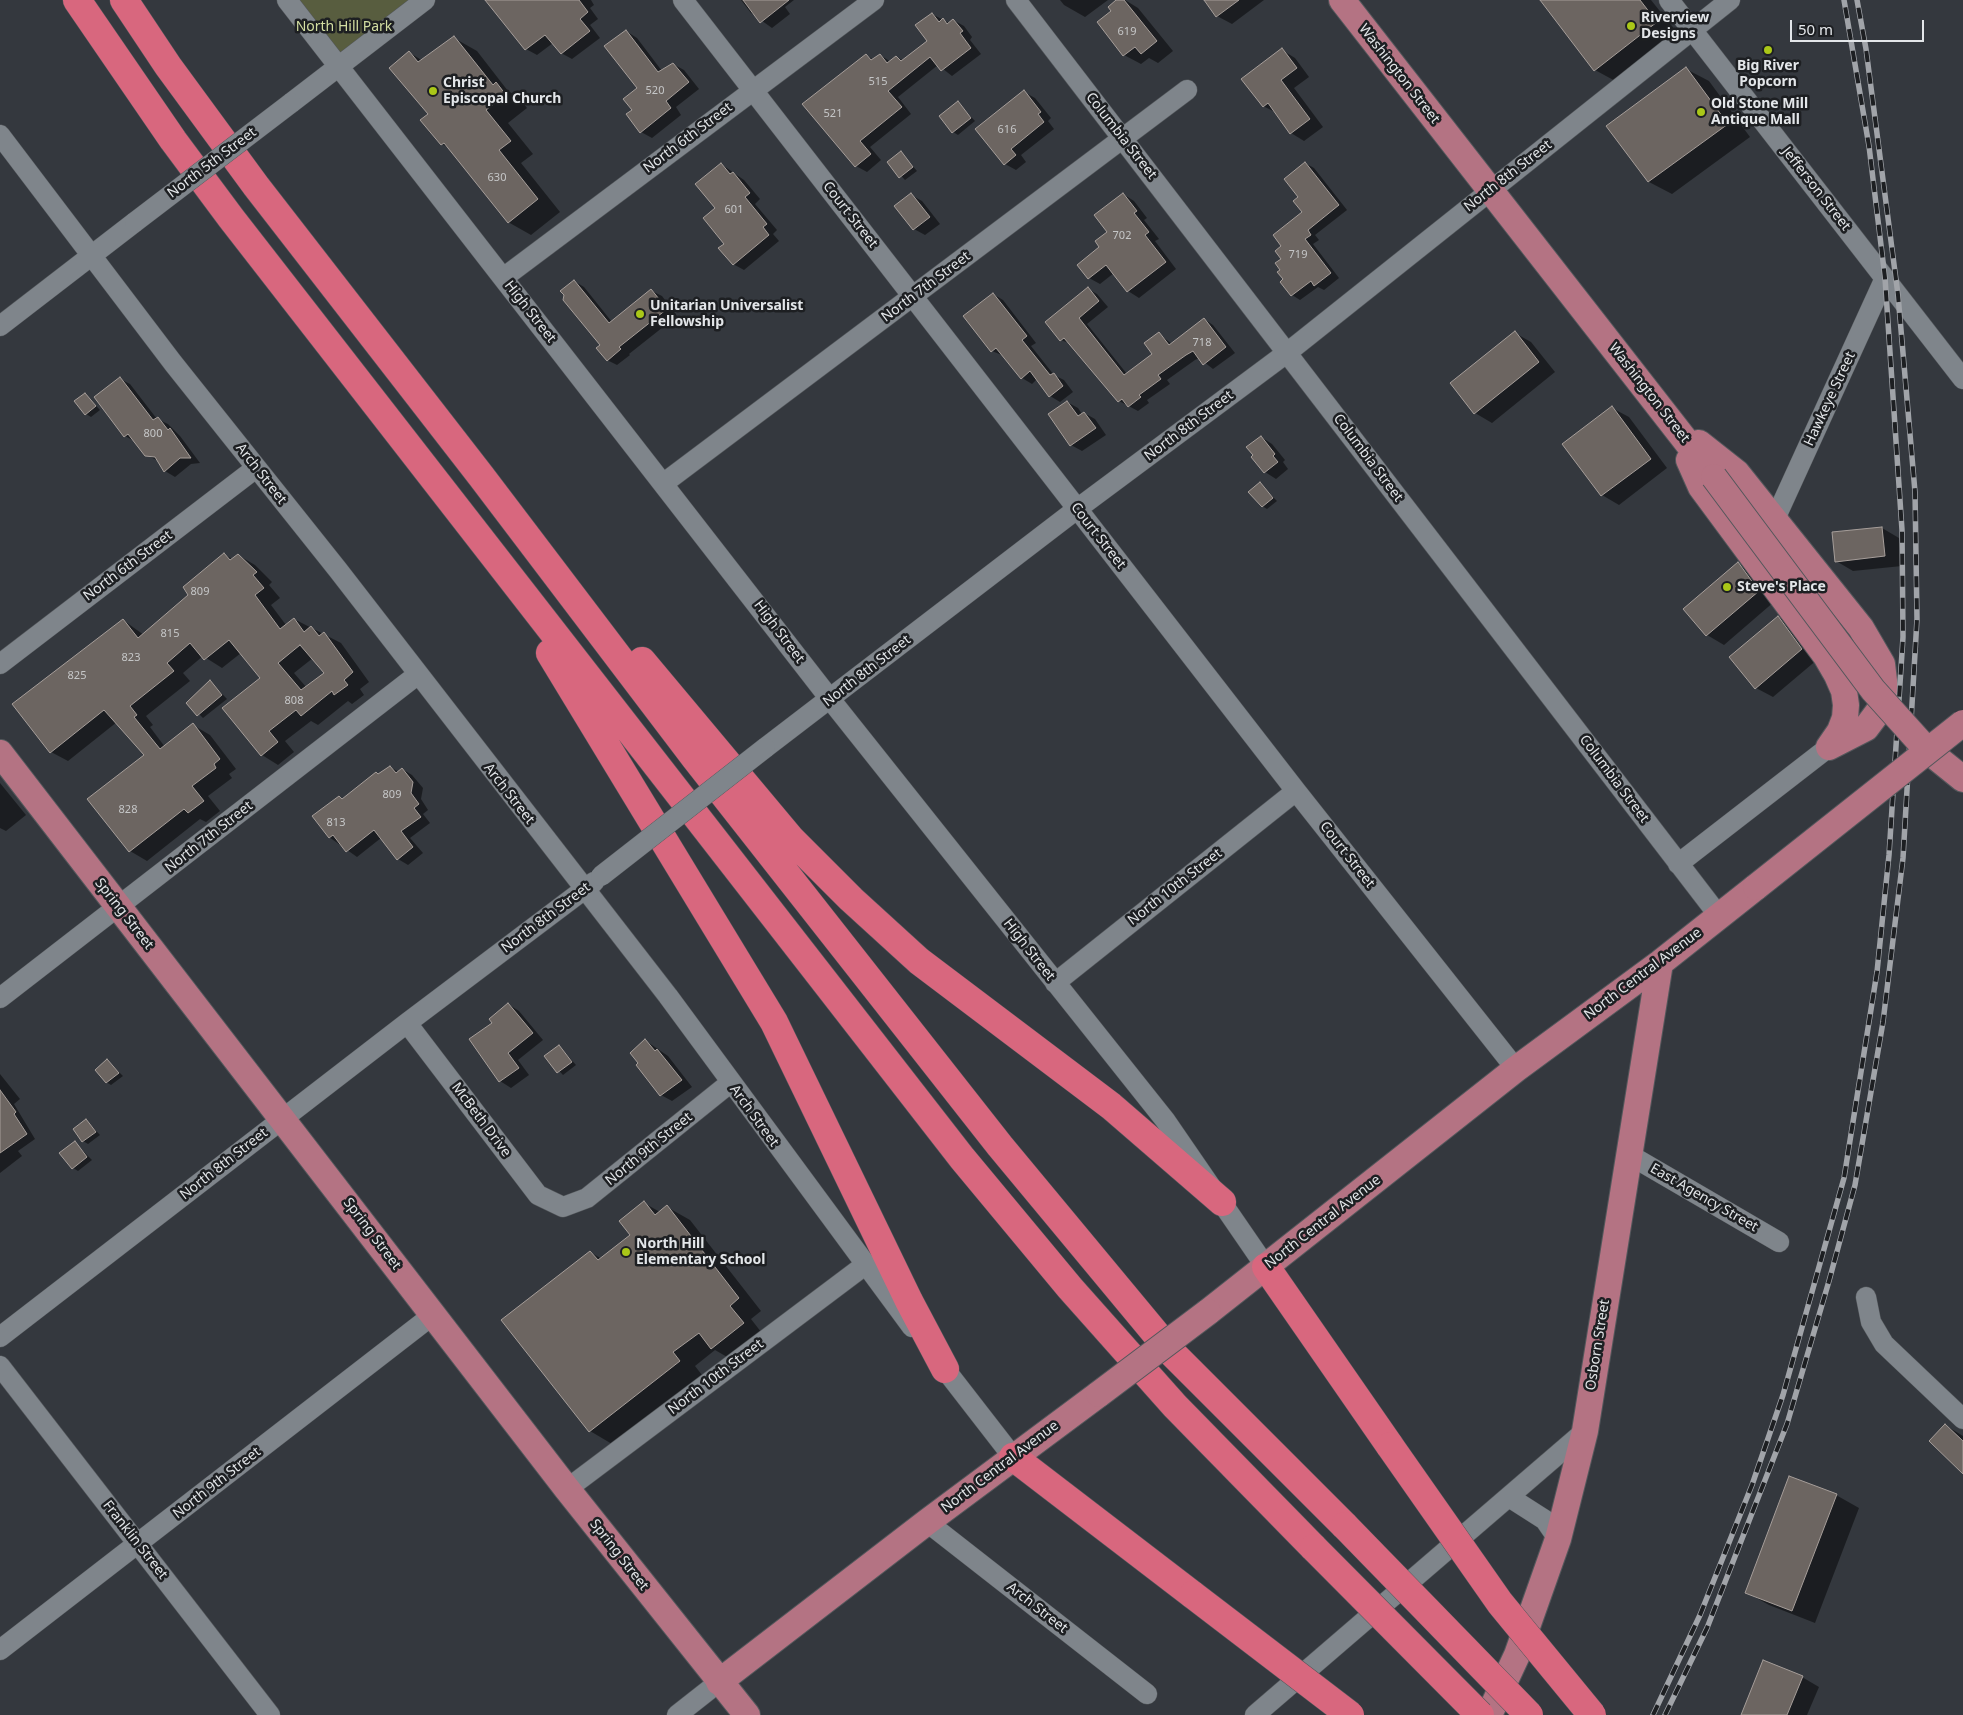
<!DOCTYPE html>
<html>
<head>
<meta charset="utf-8">
<style>
	body { margin:0 }
	#map { position:relative; width:1963px; height:1715px; overflow:hidden; background:#34383e; font-family:"Noto Sans",sans-serif }
	canvas { display:block }
	.scale { position:absolute; left:1790px; top:20px; width:134px; height:22px; box-sizing:border-box; border:2px solid #e3e6e9; border-top:0; padding-left:6px; font-size:15px; line-height:18px; white-space:nowrap; color:#e3e6e9; -webkit-text-stroke:4px #1d1f22; paint-order:stroke }
</style>
</head>
<body>
<div id="map">
<canvas width="1963" height="1715"></canvas>
<div class="scale">50 m</div>
</div>
<script>
const c = document.querySelector('canvas').getContext('2d');
c.lineJoin = 'round';
function fillPath(path, color) {
  c.fillStyle = color;
  c.fill(path, 'evenodd');
}
function poly(rows) {
  const path = new Path2D();
  for (const r of rows) {
    path.moveTo(r[0], r[1]);
    for (let i = 2; i < r.length; i += 2) path.lineTo(r[i], r[i + 1]);
  }
  return path;
}
function strokePath(path, color, width, dash) {
  c.strokeStyle = color;
  c.lineWidth = width;
  c.lineCap = dash ? 'butt' : 'round';
  c.setLineDash(dash || []);
  c.stroke(path);
}
function drawText(font, color, halo, rows, align = 'center') {
  c.font = font + ' "Noto Sans",sans-serif';
  c.lineWidth = 5;
  c.setLineDash([]);
  c.textBaseline = 'middle';
  c.strokeStyle = halo;
  c.fillStyle = color;
  for (const [text, x, y, turn = 0] of rows) {
    c.save();
    c.translate(x, y);
    c.rotate((+turn || 0) * Math.PI / 180);
    c.textAlign = isNaN(turn) ? turn : align;
    if (halo) c.strokeText(text, 0, 0);
    c.fillText(text, 0, 0);
    c.restore();
  }
}
const green = poly([
	[287,0,425,0,338,67]
]);
const shadow = poly([
	[495,0,591,0,594,5,590,8,598,19,590,25,600,38,572,59,561,53,553,43,537,55,526,49],
	[741,0,794,0,785,7,790,14,772,28,751,13],
	[1060,0,1108,0,1085,17,1064,5],
	[1118,0,1125,0,1138,8,1173,51,1158,63,1149,58,1141,64,1124,55,1113,11],
	[1205,0,1264,0,1232,24,1217,16],
	[1542,0,1651,0,1679,35,1617,82,1595,70],
	[932,14,949,23,953,20,964,26,972,37,970,40,981,54,952,76,938,65,898,97,911,114,870,147,881,160,867,172,856,166,866,55,874,60,880,55,891,62,897,57,904,61,929,41],
	[626,31,637,38,662,71,673,64,684,70,699,89,676,107,681,115,652,138,641,132,633,110,638,88],
	[454,38,477,51,508,91,519,97,527,108,508,123,533,154,521,163,560,212,531,235,508,222,450,149,442,144,430,114,410,53,423,61],
	[1282,50,1295,58,1309,77,1294,88,1323,127,1304,141,1291,133,1277,113,1263,106],
	[1686,69,1709,81,1750,137,1672,194,1649,182,1608,126],
	[1024,92,1035,98,1051,118,1048,121,1054,129,1021,155,1026,162,1016,170,1005,164],
	[958,103,975,121,958,135,953,132],
	[901,153,917,171,905,180,889,163],
	[1305,163,1314,168,1347,210,1315,235,1319,240,1313,244,1339,278,1324,290,1318,287,1300,300,1292,295,1281,282,1284,280,1282,270,1283,247,1304,212,1300,197],
	[721,164,744,180,760,199,755,204,777,230,773,234,779,241,744,270,733,264,725,244,717,208],
	[1123,194,1134,201,1147,218,1144,220,1159,239,1155,241,1176,269,1139,298,1128,291,1114,273,1100,284,1089,278,1079,265,1101,248],
	[911,195,922,201,940,224,925,235,914,229],
	[574,281,584,287,612,322,652,291,662,296,677,316,629,354,630,355,617,365,607,360],
	[1088,289,1097,294,1108,307,1087,324,1127,374,1154,354,1159,334,1172,344,1204,319,1213,325,1235,353,1213,369,1199,358,1195,360,1167,380,1170,384,1147,400,1149,403,1138,411,1119,401,1071,344,1061,340],
	[993,294,1003,300,1036,343,1031,346,1054,375,1064,380,1073,392,1060,402,1050,396,1037,379,1032,384,1022,378,1004,356,992,351,965,316],
	[1515,333,1531,342,1555,372,1492,423,1475,413],
	[120,379,130,384,157,419,168,424,180,436,200,463,191,464,175,477,165,471,159,461,146,455,136,442,125,436],
	[85,394,100,410,91,417,86,414],
	[1067,402,1078,408,1082,414,1084,413,1095,419,1106,435,1082,451,1071,445,1050,415],
	[1612,408,1629,417,1667,468,1619,505,1602,495],
	[1261,437,1272,444,1285,460,1283,462,1288,469,1276,479,1265,472,1252,457],
	[1260,484,1277,501,1267,509,1262,506],
	[1882,528,1899,538,1902,566,1853,571,1836,561,1834,534],
	[224,554,232,559,238,555,255,565,272,582,269,585,280,598,271,605,286,625,294,619,341,643,369,682,360,689,364,695,352,704,348,701,318,725,311,721,285,741,294,752,278,765,262,755,262,678,241,653,222,668,203,656,183,673,190,681,146,716,153,725,150,727,165,747,193,725,210,735,236,769,229,774,232,778,208,796,220,811,206,822,200,819,147,861,130,851,89,799,146,755,117,722,68,761,51,752,123,620,144,635,190,595],
	[313,658,326,673,307,688,294,673],
	[1738,564,1755,573,1775,601,1724,645,1707,635],
	[1778,617,1794,627,1818,659,1773,697,1756,688],
	[211,682,227,699,203,718,188,703],
	[390,767,399,772,402,769,412,775,423,788,421,799,428,810,423,814,430,823,410,838,423,853,408,865,398,859,381,838,357,857,329,837,339,797,343,800],
	[0,783,26,815,6,831,0,828],
	[508,1004,519,1011,543,1040,518,1060,529,1075,511,1088,500,1081,471,1040,494,1023],
	[646,1041,668,1056,692,1087,672,1101,661,1095,632,1053],
	[559,1046,576,1065,563,1075,546,1057],
	[108,1061,123,1076,111,1085,106,1082],
	[0,1074,20,1099,14,1104,35,1139,18,1151,22,1156,0,1173],
	[86,1120,100,1135,88,1144,83,1141],
	[75,1143,92,1160,78,1171,73,1168],
	[644,1203,660,1212,667,1207,690,1220,761,1311,751,1319,765,1337,734,1361,715,1350,695,1366,702,1375,612,1444,590,1431,590,1252,602,1259,632,1235],
	[1945,1425,1963,1436,1963,1472],
	[1836,1495,1859,1508,1815,1623,1769,1605,1746,1592],
	[1802,1677,1819,1687,1807,1715,1742,1715]
]);
const building = poly([
	[485,0,579,0,588,12,580,19,590,31,561,54,545,35,525,50,485,0],
	[743,0,789,0,760,23,743,0],
	[1116,0,1124,0,1157,41,1141,54,1135,47,1123,56,1097,22,1111,11,1108,7,1116,0],
	[1204,0,1239,0,1216,17,1204,0],
	[1540,0,1640,0,1657,22,1594,71,1540,0],
	[932,13,939,22,943,18,947,24,953,19,963,31,960,33,971,48,941,71,930,57,888,91,902,107,860,141,871,154,855,167,802,104,866,54,871,60,880,54,887,63,896,56,901,61,927,41,915,25,932,13],
	[626,30,658,72,673,63,689,82,666,101,671,108,640,133,626,114,632,110,623,99,637,88,604,46,626,30],
	[454,36,493,85,496,82,506,95,486,110,511,141,499,150,538,199,508,223,444,143,441,145,420,120,428,114,389,68,409,51,418,62,454,36],
	[1282,48,1297,68,1281,80,1310,119,1290,134,1268,103,1263,107,1241,79,1282,48],
	[1686,67,1728,124,1648,182,1606,126,1686,67],
	[1024,90,1041,112,1038,114,1044,122,1011,149,1016,155,1004,165,975,129,1024,90],
	[958,101,971,118,952,133,939,116,958,101],
	[901,151,913,167,899,178,887,162,901,151],
	[1305,162,1339,205,1308,230,1311,235,1305,239,1331,273,1314,286,1311,281,1291,296,1280,282,1283,279,1277,272,1280,270,1275,263,1281,259,1275,251,1281,246,1273,235,1302,212,1293,201,1298,197,1284,179,1305,162],
	[721,163,730,174,733,172,750,193,745,197,767,224,763,227,769,235,733,265,718,248,724,244,703,218,715,208,695,184,721,163],
	[911,193,930,217,913,230,894,206,911,193],
	[1123,193,1137,211,1134,213,1149,232,1145,235,1166,262,1127,292,1106,265,1088,279,1077,265,1099,247,1095,241,1107,232,1094,215,1123,193],
	[574,280,609,323,651,289,667,309,619,347,621,349,607,361,596,348,600,345,563,300,564,295,560,291,574,280],
	[1088,287,1099,301,1079,318,1124,375,1152,354,1144,343,1159,332,1169,345,1204,318,1226,347,1203,365,1193,351,1186,355,1158,375,1161,379,1139,395,1141,397,1128,407,1122,399,1118,402,1064,338,1060,341,1045,322,1088,287],
	[993,293,1027,336,1022,340,1050,375,1054,373,1063,386,1049,397,1030,371,1021,379,996,348,991,352,963,316,993,293],
	[1515,331,1539,362,1474,414,1450,383,1515,331],
	[120,377,153,420,158,417,168,430,170,428,191,458,180,458,164,472,155,457,145,456,128,434,124,437,94,397,120,377],
	[85,393,96,406,85,415,74,401,85,393],
	[1067,401,1078,416,1084,412,1096,428,1070,446,1048,414,1067,401],
	[1612,406,1651,459,1601,496,1562,444,1612,406],
	[1261,436,1275,454,1273,456,1278,462,1264,473,1251,457,1253,455,1246,447,1261,436],
	[1260,482,1273,498,1262,507,1248,492,1260,482],
	[1882,527,1885,556,1835,562,1832,532,1882,527],
	[224,553,230,560,238,554,257,572,253,575,264,588,255,595,280,629,294,618,304,632,311,626,319,636,324,632,353,672,344,680,348,685,334,695,332,691,301,716,296,710,269,731,278,742,261,756,222,708,260,678,229,640,204,660,190,643,167,663,174,671,130,706,137,715,134,717,160,749,193,723,220,759,214,764,216,768,192,786,204,801,188,813,184,809,129,852,87,799,144,755,104,710,50,753,12,704,123,619,138,638,188,595,183,587,224,553],
	[300,645,324,673,301,690,278,663,300,645],
	[1738,562,1759,591,1706,636,1683,609,1738,562],
	[1778,616,1802,649,1755,689,1729,657,1778,616],
	[210,680,222,695,197,716,186,703,210,680],
	[390,766,396,773,402,768,413,782,411,793,419,804,414,808,421,817,401,831,413,847,397,860,374,830,346,852,333,835,329,838,312,816,339,796,342,799,376,772,378,774,390,766],
	[508,1003,533,1033,508,1053,519,1068,499,1082,469,1039,492,1023,489,1019,508,1003],
	[645,1039,655,1051,657,1049,682,1080,660,1096,636,1065,638,1063,630,1053,645,1039],
	[559,1045,572,1062,557,1073,544,1056,559,1045],
	[107,1059,119,1073,106,1083,95,1070,107,1059],
	[0,1090,16,1112,14,1114,27,1134,0,1153,0,1090],
	[86,1119,96,1132,82,1142,73,1129,86,1119],
	[75,1141,87,1157,72,1169,59,1153,75,1141],
	[644,1201,655,1215,667,1205,739,1298,730,1306,744,1323,711,1349,699,1333,673,1352,680,1361,589,1432,501,1320,590,1251,598,1260,630,1235,619,1221,644,1201],
	[1945,1424,1963,1441,1963,1474,1929,1441,1945,1424],
	[1789,1476,1837,1494,1792,1611,1745,1593,1789,1476],
	[1763,1660,1803,1676,1787,1715,1741,1715,1763,1660]
]);
const minor = poly([
	[287,0,830,699,1165,1120,1266,1267],
	[683,0,1296,791,1516,1069],
	[1016,0,1719,916],
	[1669,0,1963,379],
	[291,103,425,0],
	[0,135,173,363,338,570,668,996,912,1327],
	[503,278,874,0],
	[0,326,135,222],
	[664,483,1187,90],
	[1775,519,1885,278],
	[0,664,256,468],
	[765,748,1077,509,1288,352,1730,0],
	[1678,864,1829,747],
	[1055,983,1296,791],
	[0,998,417,675],
	[407,1023,538,1195,563,1207,587,1198,730,1083],
	[1628,1154,1779,1242],
	[1866,1297,1871,1322,1884,1344,1963,1419],
	[0,1337,407,1023,594,882],
	[937,1359,1013,1457],
	[0,1366,270,1715],
	[567,1489,865,1265],
	[1509,1497,1545,1520,1558,1539],
	[927,1522,1147,1694],
	[0,1650,434,1314],
	[677,1715,719,1682],
	[1255,1715,1585,1431]
]);
const major = poly([
	[1342,0,1714,477],
	[1699,443,1737,473,1861,628,1882,664,1885,689,1881,708,1866,728,1829,747],
	[1689,460,1701,487,1826,656,1837,675,1844,691,1846,705,1845,718,1840,731,1829,747],
	[1927,750,1963,779],
	[0,753,567,1489,747,1715],
	[1208,1312,1516,1069,1660,963,1756,887],
	[719,1682,927,1522,1099,1394],
	[1489,1715,1517,1655,1558,1539,1585,1431,1660,963]
]);
const highway = poly([
	[77,0,173,140,231,218,962,1158,1070,1288,1175,1406,1314,1548],
	[124,0,168,66,256,186,481,476,695,758,1000,1146,1171,1352,1345,1526],
	[550,653,774,1022,909,1301,945,1369],
	[642,661,791,839,851,899,919,961,1111,1106,1222,1202],
	[1266,1267,1390,1446],
	[1013,1457,1193,1595]
]);
const rail = poly([
	[1653,1715,1700,1615,1752,1485,1783,1395,1844,1178,1877,972,1889,855,1903,637,1902,530,1885,278,1869,146,1844,0],
	[1665,1715,1707,1628,1787,1424,1829,1281,1855,1185,1883,1022,1903,858,1917,619,1915,492,1898,295,1866,49,1857,0]
]);
const minorBridge = poly([
	[135,222,291,103],
	[601,876,765,748]
]);
const majorBridge = poly([
	[1714,477,1873,690,1927,750],
	[1756,887,1963,723],
	[1099,1394,1208,1312]
]);
const highwayBridge = poly([
	[1390,1446,1500,1603,1592,1715],
	[1345,1526,1529,1715],
	[1314,1548,1480,1715],
	[1193,1595,1350,1715]
]);
const markers = [
	[1631,26,5,"#aac718"],
	[1768,50,5,"#aac718"],
	[433,91,5,"#aac718"],
	[1701,112,5,"#aac718"],
	[640,314,5,"#aac718"],
	[1727,587,5,"#aac718"],
	[626,1252,5,"#aac718"]
];
const numberNames = [
	["619",1127,32],
	["515",878,82],
	["520",655,91],
	["521",833,114],
	["616",1007,130],
	["630",497,178],
	["601",734,210],
	["702",1122,236],
	["719",1298,255],
	["718",1202,343],
	["800",153,434],
	["809",200,592],
	["815",170,634],
	["823",131,658],
	["825",77,676],
	["808",294,701],
	["809",392,795],
	["828",128,810],
	["813",336,823]
];
const poiNames = [
	["Riverview",1641,18],
	["Designs",1641,34],
	["Big River",1768,66,"center"],
	["Popcorn",1768,82,"center"],
	["Christ",443,83],
	["Episcopal Church",443,99],
	["Old Stone Mill",1711,104],
	["Antique Mall",1711,120],
	["Unitarian Universalist",650,306],
	["Fellowship",650,322],
	["Steve's Place",1737,587],
	["North Hill",636,1244],
	["Elementary School",636,1260]
];
const parkNames = [
	["North Hill Park",344,27]
];
const streetNames = [
	["Washington Street",1399,74,52],
	["Columbia Street",1121,136,52],
	["North 6th Street",688,138,-37],
	["North 5th Street",212,163,-37],
	["North 8th Street",1508,176,-38],
	["Jefferson Street",1816,189,52],
	["Court Street",850,215,52],
	["North 7th Street",926,287,-37],
	["High Street",530,312,52],
	["Washington Street",1649,393,52],
	["Hawkeye Street",1830,399,-65],
	["North 8th Street",1189,426,-37],
	["Columbia Street",1368,458,53],
	["Arch Street",261,474,52],
	["Court Street",1098,536,52],
	["North 6th Street",128,566,-37],
	["High Street",779,632,53],
	["North 8th Street",867,671,-38],
	["Columbia Street",1614,779,53],
	["Arch Street",509,794,52],
	["North 7th Street",209,837,-38],
	["Court Street",1347,855,52],
	["North 10th Street",1175,887,-38],
	["Spring Street",124,914,52],
	["North 8th Street",546,918,-37],
	["High Street",1029,950,52],
	["North Central Avenue",1643,974,-37],
	["Arch Street",754,1116,54],
	["McBeth Drive",481,1120,53],
	["North 9th Street",649,1149,-39],
	["North 8th Street",224,1164,-38],
	["East Agency Street",1704,1198,30],
	["North Central Avenue",1323,1222,-38],
	["Spring Street",372,1234,53],
	["Osborn Street",1598,1345,-81],
	["North 10th Street",716,1377,-37],
	["North Central Avenue",1000,1467,-37],
	["North 9th Street",217,1483,-38],
	["Franklin Street",135,1540,52],
	["Spring Street",619,1555,52],
	["Arch Street",1037,1608,38]
];
fillPath(green, '#585d3f');
fillPath(shadow, '#0007');
fillPath(building, '#6c6561');
strokePath(building, '#a69e9a', 1);
strokePath(minor, '#53575b', 21);
strokePath(major, '#53575b', 28);
strokePath(highway, '#53575b', 29);
strokePath(minor, '#7f858b', 20);
strokePath(major, '#b47383', 26);
strokePath(highway, '#d8677e', 28);
strokePath(rail, '#a1a4a9', 5.5);
strokePath(rail, '#1d1f22', 4, [11]);
strokePath(minorBridge, '#53575b', 21, []);
strokePath(majorBridge, '#53575b', 28, []);
strokePath(highwayBridge, '#53575b', 29, []);
strokePath(minorBridge, '#7f858b', 20);
strokePath(majorBridge, '#b47383', 26);
strokePath(highwayBridge, '#d8677e', 28);
for (const [x, y, r, color] of markers) {
  const dot = new Path2D();
  dot.arc(x, y, r, 0, 2 * Math.PI);
  c.fillStyle = color;
  c.fill(dot);
  strokePath(dot, '#1d1f22', 2);
}
drawText('11px', '#c5c6c7', null, numberNames);
drawText('bold 14px', '#e3e6e9', '#1d1f22', poiNames, 'left');
drawText('14px', '#d3dea2', '#1d1f22', parkNames);
drawText('14px', '#e3e6e9', '#1d1f22', streetNames);
</script>
</body>
</html>
